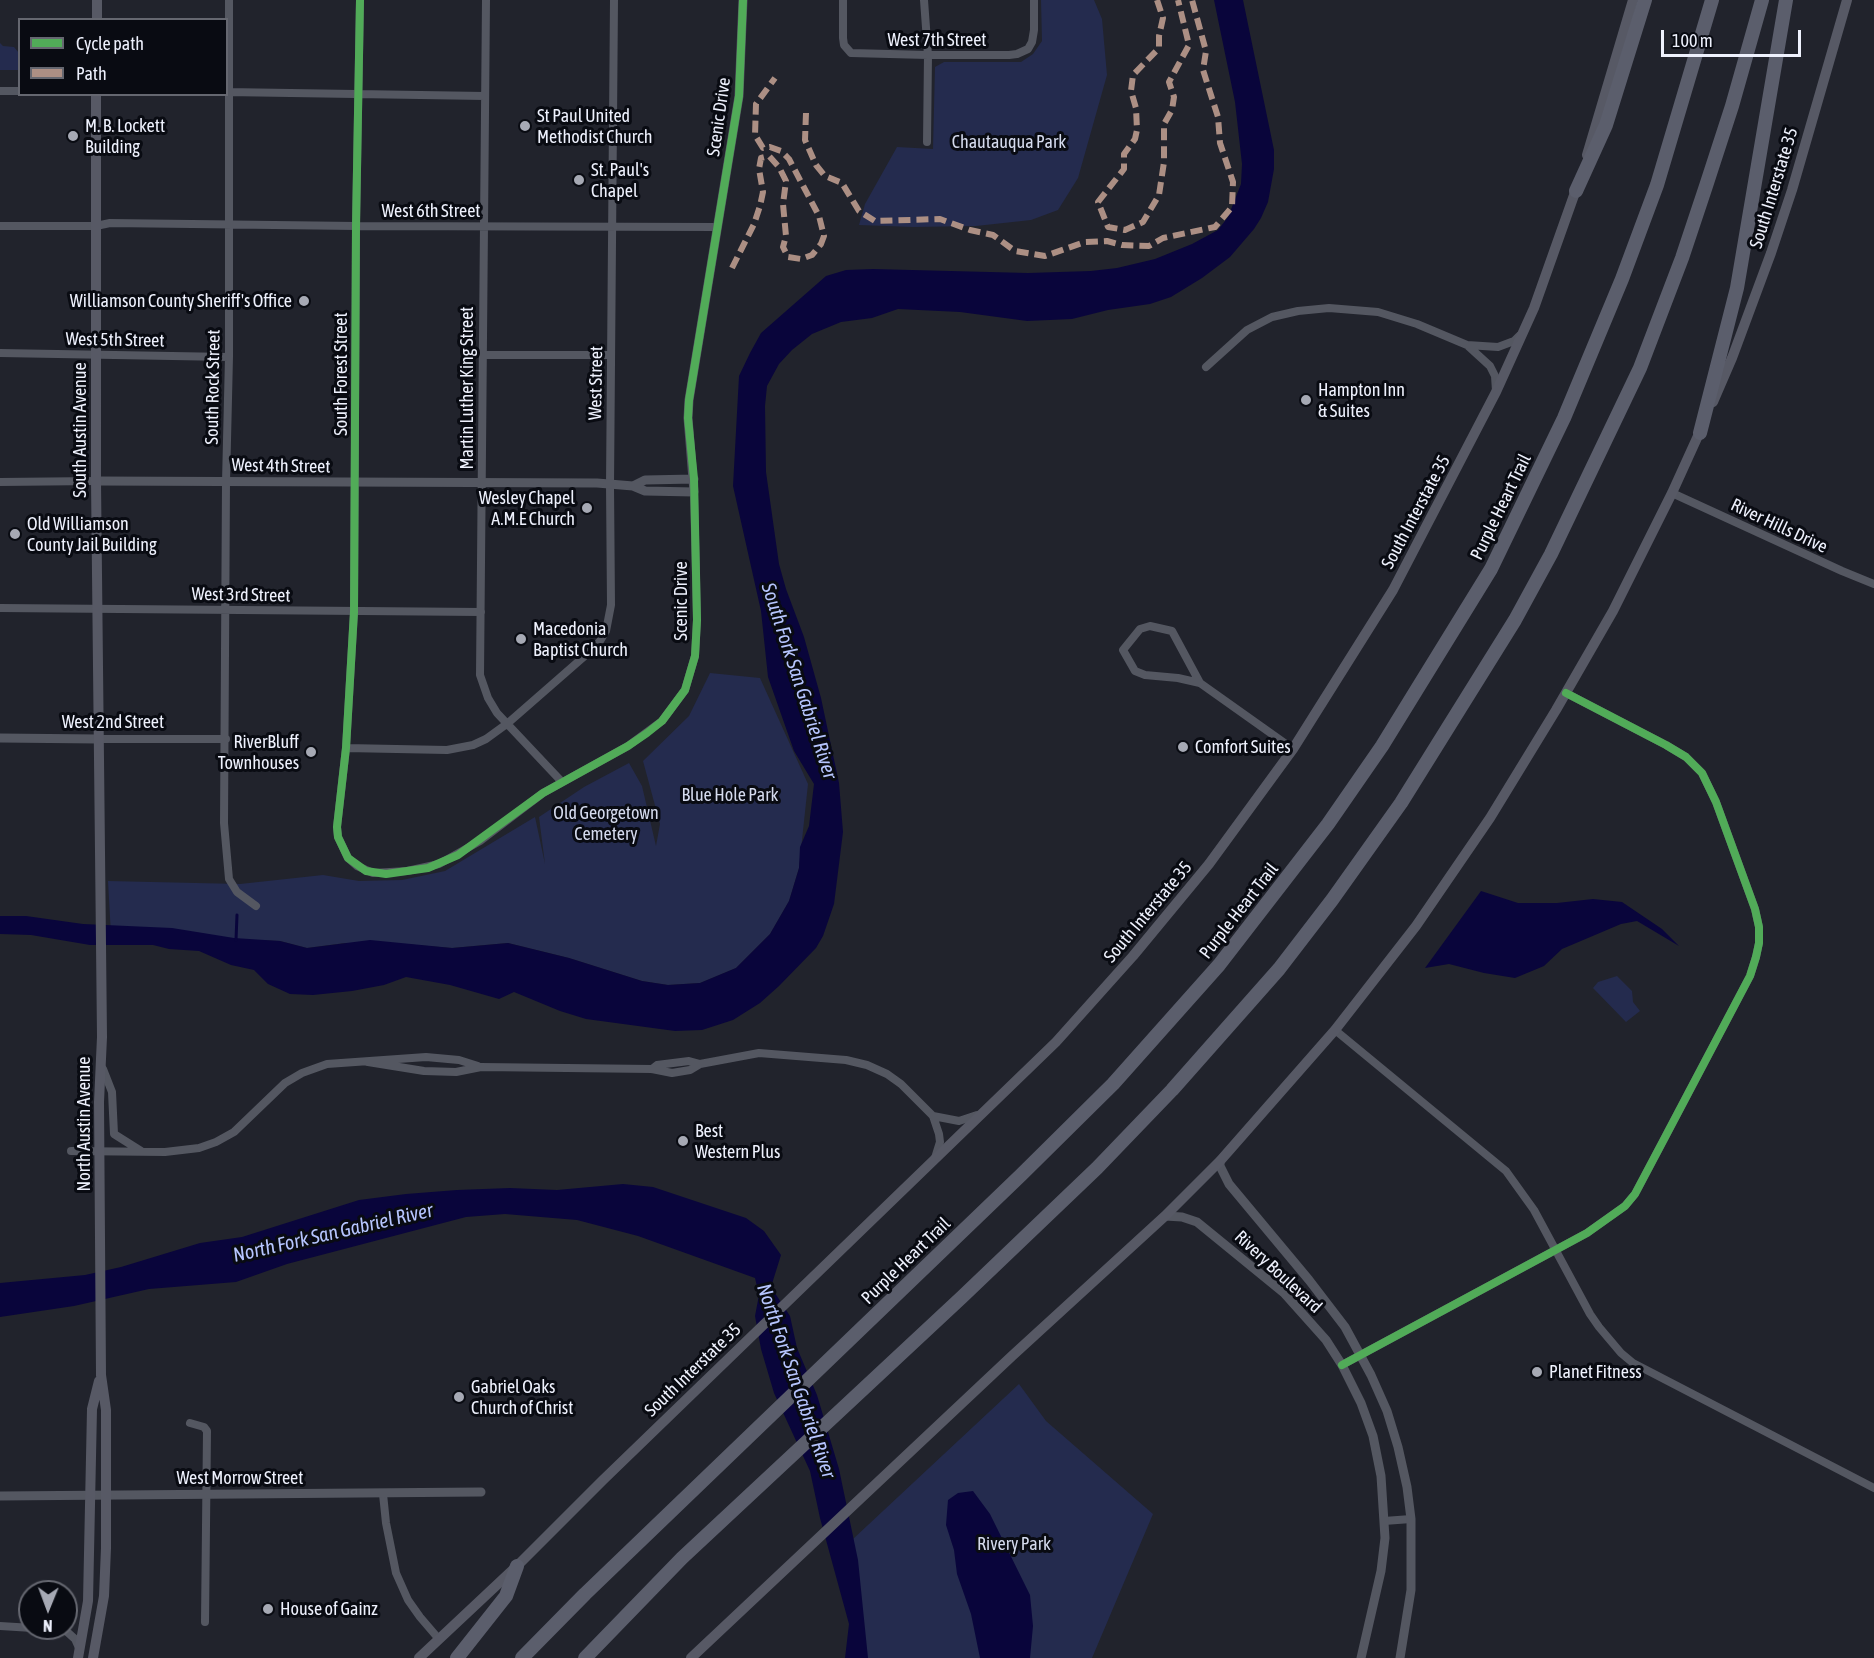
<!DOCTYPE html>
<html>
<head>
<meta charset="utf-8">
<style>
	body { margin:0 }
	#map { position:relative; width:1874px; height:1658px; overflow:hidden; background:#21232c; font-family:"Asap Condensed",sans-serif }
	canvas { display:block }
	.legend { position:absolute; left:18px; top:18px; width:210px; height:78px; box-sizing:border-box; background:#090b12; border:2px solid #656770; margin:0; padding:8px 10px; list-style:none; font-size:18px; color:#eef1fd }
	.legend li { display:flex; align-items:center; gap:12px; height:30px }
	.legend b { width:30px; border:2px solid #656770 }
	.north { position:absolute; left:18px; top:1580px; width:60px; height:60px; box-sizing:border-box; background:#090b12; border:2px solid #656770; border-radius:50%; rotate:181deg; font-size:16px; font-weight:700; line-height:24px; text-align:center; color:#eef1fd }
	.north::after { content:''; display:block; margin:auto; width:21px; height:27px; background:#a6a9b4; clip-path:polygon(50% 0,100% 100%,50% 72%,0 100%) }
	.scale { position:absolute; left:1661px; top:30px; width:140px; height:27px; box-sizing:border-box; border:3px solid #eef1fd; border-top:0; padding-left:8px; font-size:18px; line-height:21px; white-space:nowrap; color:#eef1fd; -webkit-text-stroke:4px #090b12; paint-order:stroke }
</style>
</head>
<body>
<div id="map">
<canvas width="1874" height="1658"></canvas>
<ul class="legend">
<li><b style="height:8px;background:#51ab58"></b>Cycle path</li>
<li><b style="height:8px;background:#ac8f84"></b>Path</li>
</ul>
<div class="north">N</div>
<div class="scale">100 m</div>
</div>
<script>
const c = document.querySelector('canvas').getContext('2d');
c.lineJoin = 'round';
function fillPath(path, color) {
  c.fillStyle = color;
  c.fill(path, 'evenodd');
}
function poly(rows) {
  const path = new Path2D();
  for (const r of rows) {
    path.moveTo(r[0], r[1]);
    for (let i = 2; i < r.length; i += 2) path.lineTo(r[i], r[i + 1]);
  }
  return path;
}
function strokePath(path, color, width, dash) {
  c.strokeStyle = color;
  c.lineWidth = width;
  c.lineCap = dash ? 'butt' : 'round';
  c.setLineDash(dash || []);
  c.stroke(path);
}
function drawText(font, color, halo, rows, align = 'center') {
  c.font = font + ' "Asap Condensed",sans-serif';
  c.lineWidth = 6;
  c.setLineDash([]);
  c.textBaseline = 'middle';
  c.strokeStyle = halo;
  c.fillStyle = color;
  for (const [text, x, y, turn = 0] of rows) {
    c.save();
    c.translate(x, y);
    c.rotate((+turn || 0) * Math.PI / 180);
    c.textAlign = isNaN(turn) ? turn : align;
    if (halo) c.strokeText(text, 0, 0);
    c.fillText(text, 0, 0);
    c.restore();
  }
}
const green = poly([
	[1041,0,1094,0,1102,19,1107,75,1078,178,1058,210,1031,220,976,226,913,227,859,225,865,204,897,147,933,149,935,67,944,62,1021,62,1033,54,1042,41],
	[0,43,3,46,14,47,19,53,19,70,0,70],
	[710,673,760,678,808,784,799,868,789,901,770,934,736,968,700,983,668,985,642,981,569,958,508,943,452,948,416,945,345,943,307,948,280,941,111,935,108,881,240,884,323,875,359,881,402,880,445,871,535,817,545,864,539,817,584,787,629,763,642,786,656,846,660,824,643,761,689,716],
	[1617,976,1632,991,1633,1002,1640,1011,1626,1022,1593,988,1598,982],
	[1019,1384,1046,1421,1153,1514,1092,1658,867,1658,853,1539]
]);
const water = poly([
	[1214,0,1243,0,1274,150,1274,169,1268,202,1261,218,1254,229,1230,257,1202,278,1171,297,1150,304,1108,310,1072,319,1027,321,960,312,898,309,872,318,841,322,812,334,792,350,779,364,767,386,765,406,766,472,779,564,786,589,804,637,821,698,839,783,843,832,834,904,823,936,816,948,779,986,760,1003,733,1020,702,1030,675,1031,586,1019,560,1011,514,992,499,999,450,985,406,977,384,985,352,991,313,995,290,994,268,984,254,970,231,965,199,951,169,949,153,945,90,945,31,935,0,934,0,916,26,916,83,924,172,928,234,938,280,941,307,948,370,940,452,948,508,943,569,958,642,981,668,985,700,983,736,968,770,934,789,901,799,868,800,847,809,826,814,784,794,751,768,677,761,611,733,486,739,376,750,353,761,333,826,276,846,270,873,269,1028,273,1091,271,1117,268,1155,259,1192,244,1218,230,1228,217,1241,184,1242,164,1235,102],
	[1481,891,1518,903,1557,903,1593,899,1622,902,1662,929,1679,946,1637,921,1621,924,1562,949,1544,966,1515,978,1484,973,1449,964,1425,968],
	[623,1184,653,1187,746,1218,764,1231,781,1255,771,1287,790,1316,797,1348,817,1395,839,1469,858,1560,868,1658,845,1658,849,1624,820,1518,810,1471,774,1393,761,1349,755,1316,759,1295,755,1278,638,1236,577,1220,505,1214,466,1217,287,1264,236,1282,149,1289,74,1306,0,1317,0,1283,85,1275,121,1267,200,1243,242,1237,359,1200,406,1194,457,1190,510,1188,557,1190],
	[973,1491,990,1514,1030,1595,1033,1626,1030,1658,980,1658,971,1614,957,1574,954,1550,946,1525,948,1500,958,1493]
]);
const stream = poly([
	[236,940,237,915]
]);
const minor = poly([
	[229,0,229,357,226,482,224,823,229,879,237,892,256,906],
	[360,0,356,226,354,612,346,748,337,827,338,837,348,858,357,866,373,873,407,871,439,864,480,841,543,793,628,746,662,721,685,690,695,656,697,620,694,492],
	[486,0,480,675,488,698,497,713,562,782],
	[843,0,843,38,844,45,851,53,928,55,1009,55,1017,54,1028,49,1032,42,1034,30,1034,0],
	[924,0,928,55,927,142],
	[0,91,20,91],
	[226,92,485,96],
	[0,226,96,226,110,223,356,226,717,227],
	[1467,345,1498,347,1514,341,1519,336],
	[0,353,229,357],
	[483,355,611,355],
	[1206,367,1247,330,1272,317,1298,311,1329,308,1378,312,1417,324,1467,345,1490,366,1495,376,1496,391],
	[0,482,96,481],
	[1672,493,1842,571,1874,584],
	[0,608,481,612],
	[1200,683,1172,631,1150,626,1140,629,1123,650,1135,671,1145,675,1178,678,1200,683,1293,749],
	[98,739,226,739],
	[346,748,447,750,473,745,486,739,508,723,587,654,600,641,606,631,611,605,610,485,614,0],
	[1335,1030,1506,1171,1534,1210,1590,1314,1599,1327,1621,1353,1633,1363,1874,1488],
	[368,1062,424,1071,456,1072,481,1067,652,1069,672,1073,690,1070,700,1064,759,1053,846,1060,867,1065,887,1074,901,1084,933,1116,939,1134,940,1142,935,1158],
	[103,1069,112,1092,114,1134,141,1151],
	[652,1069,657,1065,689,1061,700,1064],
	[933,1116,959,1121,977,1115],
	[71,1151,165,1152,199,1148,216,1142,234,1132,285,1083,302,1073,327,1064,426,1057,459,1060,478,1066],
	[1342,1365,1587,1233,1625,1206,1635,1194,1662,1143,1750,976,1756,957,1759,943,1759,927,1755,909,1716,802,1702,773,1686,757,1666,745,1566,693],
	[190,1423,204,1427,207,1431,205,1622],
	[383,1494,386,1523,396,1573,408,1600,420,1617,438,1638],
	[1384,1521,1411,1519],
	[0,1626,65,1630,75,1639,79,1648]
]);
const tertiary = poly([
	[96,481,597,483,633,486,645,491,694,492,688,418,689,400,739,96,743,0],
	[633,486,645,480,694,479],
	[0,738,98,739],
	[1220,1161,1220,1166,1229,1184,1309,1280,1345,1327,1371,1375,1387,1411,1398,1447,1407,1487,1411,1519,1411,1590,1400,1658],
	[1165,1216,1182,1217,1197,1222,1284,1293,1326,1340,1342,1365,1361,1403,1373,1436,1381,1476,1385,1538,1381,1571,1361,1658],
	[0,1496,481,1492]
]);
const secondary = poly([
	[97,20,97,0],
	[1587,155,1633,0],
	[1713,402,1732,358,1771,253,1792,190,1847,0],
	[78,1658,88,1601,92,1409,99,1381],
	[93,1658,104,1596,106,1548,106,1410,101,1375,99,1102,102,1037,96,481,96,94],
	[419,1658,517,1566,603,1480,1056,1042,1133,956,1209,864,1293,749,1393,590,1496,392,1534,308,1578,184],
	[691,1658,1012,1356,1165,1216,1220,1161,1335,1030,1416,926,1490,818,1556,710,1613,611,1672,493,1702,427]
]);
const motorway = poly([
	[1576,191,1606,125,1645,0],
	[1700,433,1737,288,1786,0],
	[457,1658,506,1596,517,1566],
	[522,1658,585,1594,1021,1175,1113,1084,1219,965,1328,824,1382,746,1491,569,1564,418,1622,279,1657,185,1712,0],
	[585,1658,682,1558,962,1297,1097,1168,1172,1090,1279,969,1332,900,1401,803,1515,620,1551,554,1640,368,1682,258,1706,186,1732,106,1762,0]
]);
const quiet = poly([
	[1157,0,1163,18,1159,36,1159,48,1133,75,1131,91,1136,108,1137,130,1135,139,1124,154,1124,169,1098,202,1108,227,1125,230,1143,222,1159,195,1164,162,1164,124,1172,110,1174,97,1169,82,1189,45,1178,0],
	[806,113,805,140,816,165,825,176,842,183,859,211,875,221,940,219,970,230,993,235,1015,251,1045,256,1085,242,1107,241,1122,245,1149,246,1163,238,1215,227,1232,207,1233,182,1220,143,1218,117,1203,70,1206,51,1192,0],
	[732,268,754,224,760,206,763,192,759,169,761,158,769,156,779,167,786,181,783,204,786,236,783,247,788,257,801,259,812,255,821,244,824,236,819,216,789,159,781,151,770,147,763,148,755,135,756,104,775,78]
]);
const cycleway = poly([
	[360,0,356,226,354,612,346,748,337,827,338,837,348,858,366,871,386,874,428,868,458,855,543,793,628,746,647,733,662,721,685,690,695,656,697,620,694,479,688,418,689,400,739,96,743,0],
	[1342,1365,1587,1233,1625,1206,1635,1194,1662,1143,1750,976,1756,957,1759,943,1759,927,1755,909,1716,802,1702,773,1686,757,1666,745,1566,693]
]);
const markers = [
	[525,126,6,"#a6a9b4"],
	[73,136,6,"#a6a9b4"],
	[579,180,6,"#a6a9b4"],
	[304,301,6,"#a6a9b4"],
	[1306,400,6,"#a6a9b4"],
	[587,508,6,"#a6a9b4"],
	[15,534,6,"#a6a9b4"],
	[521,639,6,"#a6a9b4"],
	[1183,747,6,"#a6a9b4"],
	[311,752,6,"#a6a9b4"],
	[683,1141,6,"#a6a9b4"],
	[1537,1372,6,"#a6a9b4"],
	[459,1397,6,"#a6a9b4"],
	[268,1609,6,"#a6a9b4"]
];
const streetNames = [
	["West 7th Street",937,40],
	["Scenic Drive",719,117,-82],
	["South Interstate 35",1774,188,-73],
	["West 6th Street",431,211],
	["West 5th Street",115,340,1],
	["South Forest Street",341,374,-90],
	["West Street",596,383,-89],
	["South Rock Street",213,387,-89],
	["Martin Luther King Street",467,388,-90],
	["South Austin Avenue",80,430,-90],
	["West 4th Street",281,466,1],
	["Purple Heart Trail",1501,507,-64],
	["South Interstate 35",1416,512,-62],
	["River Hills Drive",1779,526,25],
	["West 3rd Street",241,595,1],
	["Scenic Drive",681,601,-90],
	["West 2nd Street",113,722],
	["Purple Heart Trail",1239,911,-52],
	["South Interstate 35",1148,912,-50],
	["North Austin Avenue",84,1124,-90],
	["Purple Heart Trail",906,1261,-44],
	["Rivery Boulevard",1278,1272,43],
	["South Interstate 35",693,1370,-44],
	["West Morrow Street",240,1478]
];
const poiNames = [
	["St Paul United",537,116],
	["Methodist Church",537,137],
	["M. B. Lockett",85,126],
	["Building",85,147],
	["St. Paul's",591,170],
	["Chapel",591,191],
	["Williamson County Sheriff's Office",292,301,"right"],
	["Hampton Inn",1318,390],
	["& Suites",1318,411],
	["Wesley Chapel",575,498,"right"],
	["A.M.E Church",575,519,"right"],
	["Old Williamson",27,524],
	["County Jail Building",27,545],
	["Macedonia",533,629],
	["Baptist Church",533,650],
	["RiverBluff",299,742,"right"],
	["Townhouses",299,763,"right"],
	["Comfort Suites",1195,747],
	["Best",695,1131],
	["Western Plus",695,1152],
	["Planet Fitness",1549,1372],
	["Gabriel Oaks",471,1387],
	["Church of Christ",471,1408],
	["House of Gainz",280,1609]
];
const parkNames = [
	["Chautauqua Park",1009,142],
	["Blue Hole Park",730,795],
	["Old Georgetown",606,813],
	["Cemetery",606,834],
	["Rivery Park",1014,1544]
];
const waterNames = [
	["South Fork San Gabriel River",799,681,72],
	["North Fork San Gabriel River",333,1233,-13],
	["North Fork San Gabriel River",796,1381,71]
];
fillPath(green, '#242b4e');
fillPath(water, '#09053b');
strokePath(stream, '#09053b', 3);
strokePath(minor, '#545761', 8);
strokePath(tertiary, '#545761', 9);
strokePath(secondary, '#575965', 10);
strokePath(motorway, '#5b5e6c', 14);
strokePath(quiet, '#ac8f84', 6, [12, 6]);
strokePath(cycleway, '#51ab58', 8);
for (const [x, y, r, color] of markers) {
  const dot = new Path2D();
  dot.arc(x, y, r, 0, 2 * Math.PI);
  c.fillStyle = color;
  c.fill(dot);
  strokePath(dot, '#090b12', 2);
}
drawText('18px', '#eef1fd', '#090b12', streetNames);
drawText('18px', '#eef1fd', '#090b12', poiNames, 'left');
drawText('18px', '#d5dbee', '#090b12', parkNames);
drawText('italic 20px', '#b6c5fe', '#090b12', waterNames);
</script>
</body>
</html>
